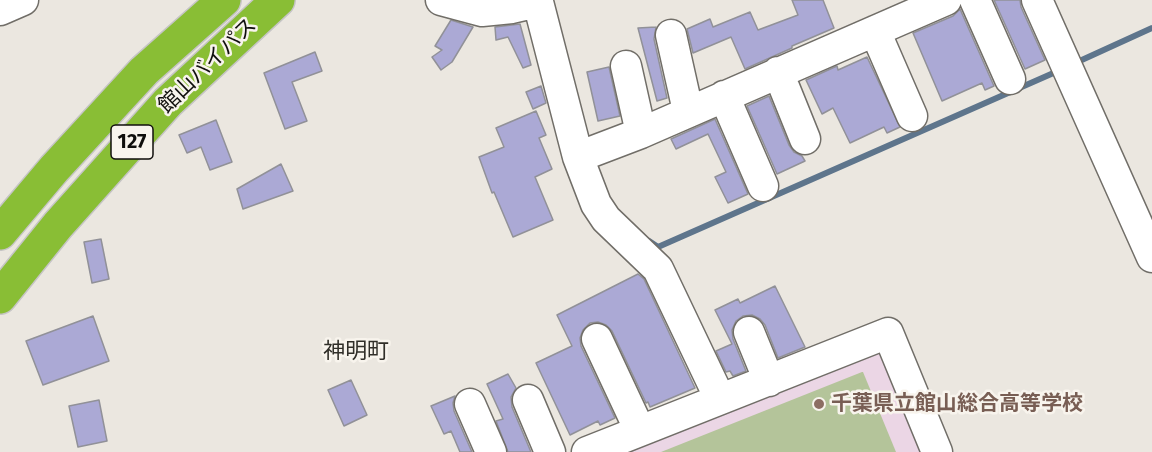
<!DOCTYPE html>
<html>
<head>
<meta charset="utf-8">
<style>
	body { margin:0 }
	canvas { display:block; background:#ebe7e0 }
</style>
</head>
<body>
<canvas width="1152" height="452"></canvas>
<script>
const c = document.querySelector('canvas').getContext('2d');
c.lineJoin = 'round';
function fillPath(path, color) {
  c.fillStyle = color;
  c.fill(path, 'evenodd');
}
function poly(rows) {
  const path = new Path2D();
  for (const r of rows) {
    path.moveTo(r[0], r[1]);
    for (let i = 2; i < r.length; i += 2) path.lineTo(r[i], r[i + 1]);
  }
  return path;
}
function strokePath(path, color, width, dash) {
  c.strokeStyle = color;
  c.lineWidth = width;
  c.lineCap = dash ? 'butt' : 'round';
  c.setLineDash(dash || []);
  c.stroke(path);
}
function drawText(font, color, halo, rows, align = 'center') {
  c.font = font + ' "Fira Sans","Noto Sans JP",sans-serif';
  c.lineWidth = 5;
  c.setLineDash([]);
  c.textBaseline = 'middle';
  c.strokeStyle = halo;
  c.fillStyle = color;
  for (const [text, x, y, turn = 0] of rows) {
    c.save();
    c.translate(x, y);
    c.rotate((+turn || 0) * Math.PI / 180);
    c.textAlign = isNaN(turn) ? turn : align;
    if (halo) c.strokeText(text, 0, 0);
    c.fillText(text, 0, 0);
    c.restore();
  }
}
const education = poly([
	[883,352,924,452,610,452,856,356]
]);
const green = poly([
	[863,372,896,452,661,452,862,372]
]);
const stream = poly([
	[1073,64,1152,28],
	[649,241,658,247,1058,71]
]);
const building = poly([
	[792,0,823,0,834,28,792,46,792,48,745,69,731,37,693,53,687,29,710,19,713,27,750,12,758,30,798,15,792,0],
	[994,0,1020,0,1021,7,1045,60,1025,69,994,0],
	[960,9,994,86,985,90,982,83,942,101,913,33,953,16,960,9],
	[451,20,473,27,452,62,441,70,432,57,442,50,435,46,451,20],
	[520,24,531,65,523,68,508,37,496,40,495,27,520,24],
	[656,27,654,39,667,98,657,101,638,28,656,27],
	[315,52,322,71,292,82,307,121,285,129,264,73,315,52],
	[867,57,900,127,887,133,884,127,850,143,833,108,822,114,806,80,837,66,838,70,867,57],
	[609,67,620,116,598,121,587,72,609,67],
	[541,86,546,103,533,109,526,92,541,86],
	[769,96,789,145,794,152,802,156,805,161,777,174,747,106,769,96],
	[536,111,546,135,539,138,552,169,535,177,553,220,513,237,494,192,492,193,479,157,504,147,496,128,536,111],
	[715,119,748,194,728,203,715,177,726,172,708,134,676,149,671,139,715,119],
	[216,120,232,162,210,170,201,147,187,153,179,135,216,120],
	[281,164,293,191,243,209,237,189,281,164],
	[101,239,109,279,92,283,84,242,101,239],
	[638,274,644,279,695,388,650,407,648,402,646,403,612,331,606,325,598,322,590,323,583,330,580,338,581,346,615,418,600,425,598,421,570,435,536,363,572,346,557,315,638,274],
	[775,286,805,347,778,358,765,325,760,319,752,315,743,316,736,321,732,330,733,339,746,371,733,376,730,371,726,372,716,351,732,344,715,310,738,299,740,303,775,286],
	[93,316,109,361,43,385,26,341,93,316],
	[508,374,516,388,511,397,512,407,531,452,508,452,496,421,503,419,487,384,508,374],
	[351,380,367,415,344,426,328,390,351,380],
	[455,396,453,403,454,411,472,452,460,452,451,431,444,434,431,406,455,396],
	[99,400,107,441,78,447,69,406,99,400]
]);
const minor = poly([
	[441,0,482,11,512,8,538,2,578,157,596,204,606,219,658,269,720,399],
	[975,0,1010,79],
	[1037,0,1152,257],
	[0,10,23,0],
	[875,31,912,116],
	[671,35,688,111],
	[626,66,641,133],
	[778,72,805,139],
	[724,96,763,186],
	[578,157,641,133,946,0],
	[749,332,769,381],
	[597,339,640,431],
	[528,400,550,452],
	[470,404,491,452],
	[587,452,888,333,937,452]
]);
const highway = poly([
	[0,233,54,169,144,71,224,0],
	[0,297,58,225,168,102,278,0]
]);
const markers = [
	[819,404,6,"#8d6e63"]
];
const shields = [
	[132,142,42]
];
const shieldNames = [
	["127",132,142]
];
const streetNames = [
	["館山バイパス",208,66,-44]
];
const educationNames = [
	["千葉県立館山総合高等学校",831,404]
];
const neighbourhoodNames = [
	["神明町",356,352]
];
fillPath(education, '#ebd6e5');
fillPath(green, '#b4c49a');
strokePath(stream, '#5e758c', 6);
fillPath(building, '#aba9d5');
strokePath(building, '#919198', 1.5);
strokePath(minor, '#716e68', 33);
strokePath(highway, '#c6c5c5', 36);
strokePath(minor, '#fff', 30);
strokePath(highway, '#89be35', 33);
for (const [x, y, r, color] of markers) {
  const dot = new Path2D();
  dot.arc(x, y, r, 0, 2 * Math.PI);
  c.fillStyle = color;
  c.fill(dot);
  strokePath(dot, '#f8f4ed', 2);
}
for (const [x, y, w] of shields) {
  const box = new Path2D();
  box.roundRect(x - w / 2, y - 17, w, 34, 4.5);
  c.fillStyle = '#f8f4ed';
  c.fill(box);
  strokePath(box, '#100f0d', 1.5);
}
drawText('bold 20px', '#100f0d', null, shieldNames);
drawText('21px', '#100f0d', '#f8f4ed', streetNames);
drawText('bold 21px', '#785e54', '#f8f4ed', educationNames, 'left');
drawText('22px', '#312f29', '#f8f4ed', neighbourhoodNames);
</script>
</body>
</html>
